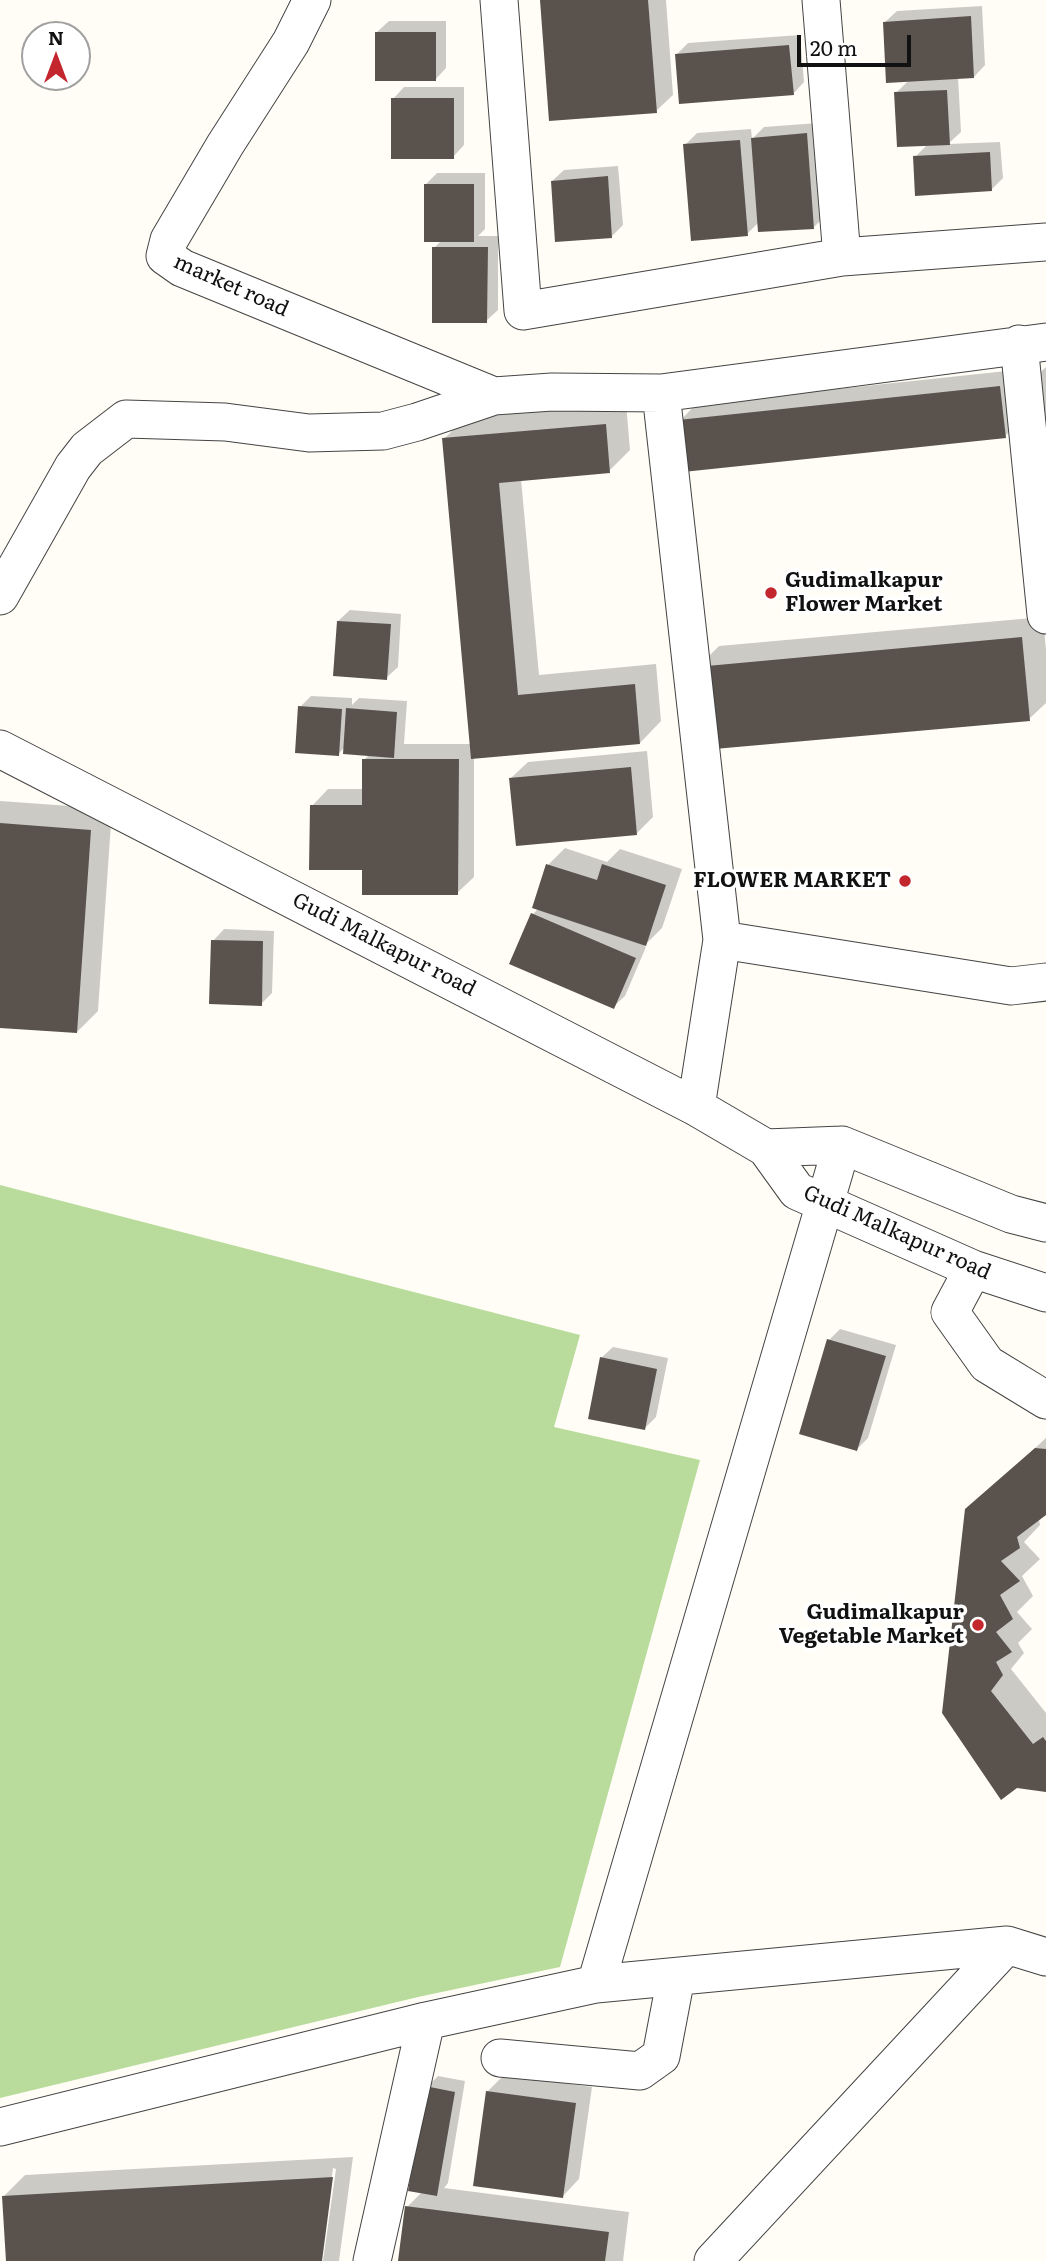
<!DOCTYPE html>
<html>
<head>
<meta charset="utf-8">
<style>
	body { margin:0 }
	#map { position:relative; width:1046px; height:2261px; overflow:hidden; background:#fffdf5; font-family:Literata,serif }
	canvas { display:block }
	.north { position:absolute; left:21px; top:21px; width:70px; height:70px; box-sizing:border-box; background:#fff; border:2px solid #a0a0a0; border-radius:50%; rotate:0deg; font-size:19px; font-weight:700; line-height:28px; text-align:center; color:#111 }
	.north::after { content:''; display:block; margin:auto; width:24px; height:32px; background:#c4262e; clip-path:polygon(50% 0,100% 100%,50% 72%,0 100%) }
	.scale { position:absolute; left:797px; top:35px; width:114px; height:32px; box-sizing:border-box; border:4px solid #111; border-top:0; padding-left:9px; font-size:21px; line-height:24px; white-space:nowrap; color:#111; -webkit-text-stroke:5px #fff; paint-order:stroke }
</style>
</head>
<body>
<div id="map">
<canvas width="1046" height="2261"></canvas>
<div class="north">N</div>
<div class="scale">20 m</div>
</div>
<script>
const c = document.querySelector('canvas').getContext('2d');
c.lineJoin = 'round';
function fillPath(path, color) {
  c.fillStyle = color;
  c.fill(path, 'evenodd');
}
function poly(rows) {
  const path = new Path2D();
  for (const r of rows) {
    path.moveTo(r[0], r[1]);
    for (let i = 2; i < r.length; i += 2) path.lineTo(r[i], r[i + 1]);
  }
  return path;
}
function strokePath(path, color, width, dash) {
  c.strokeStyle = color;
  c.lineWidth = width;
  c.lineCap = dash ? 'butt' : 'round';
  c.setLineDash(dash || []);
  c.stroke(path);
}
function drawText(font, color, halo, rows, align = 'center') {
  c.font = font + ' Literata,serif';
  c.lineWidth = 7;
  c.setLineDash([]);
  c.textBaseline = 'middle';
  c.strokeStyle = halo;
  c.fillStyle = color;
  for (const [text, x, y, turn = 0] of rows) {
    c.save();
    c.translate(x, y);
    c.rotate((+turn || 0) * Math.PI / 180);
    c.textAlign = isNaN(turn) ? turn : align;
    if (halo) c.strokeText(text, 0, 0);
    c.fillText(text, 0, 0);
    c.restore();
  }
}
const forest = poly([
	[0,1185,580,1335,554,1427,700,1460,560,1967,418,1997,0,2098]
]);
const shadow = poly([
	[542,0,666,0,673,95,656,111],
	[982,6,985,65,974,77,958,77,961,132,948,144,1000,142,1003,178,991,190,915,157,928,144,896,93,909,80,885,22,897,11],
	[389,21,446,21,446,68,435,80,377,32],
	[800,35,804,82,793,94,677,54,688,43],
	[404,87,464,87,464,145,453,157,393,99],
	[818,123,825,216,814,227,759,222,747,234,685,145,697,133,751,129,752,139,764,127],
	[618,166,623,225,612,236,552,181,564,170],
	[437,173,485,173,485,229,478,236,498,236,498,310,486,321,434,248,441,241,426,184],
	[1046,367,1046,478,1031,381],
	[1016,370,1022,419,1005,436,680,421,696,404],
	[626,403,630,450,609,471,521,479,539,675,656,664,661,721,640,743,474,757,474,877,457,893,364,868,312,806,328,789,364,789,364,760,369,755,345,747,338,754,300,707,311,696,352,698,352,705,359,698,407,701,404,744,472,744,444,439,465,418],
	[350,610,401,614,398,667,386,678,338,621],
	[1043,617,1046,650,1046,703,1029,719,698,667,719,646],
	[647,751,653,817,636,834,511,778,528,762],
	[0,801,112,809,98,1011,77,1032,0,1026],
	[565,848,607,862,620,849,682,869,662,928,644,946,646,947,625,996,613,1007,533,914,538,909,534,907,548,865],
	[224,929,274,931,272,993,261,1004,213,941],
	[840,1329,896,1345,868,1438,857,1449,829,1340],
	[613,1347,668,1358,656,1417,645,1428,601,1358],
	[1046,1438,1046,1513,1039,1519,1040,1525,1024,1542,1040,1559,1022,1576,1033,1596,1017,1612,1032,1629,1018,1643,1024,1653,1011,1669,1046,1713,1046,1790,1016,1786,1001,1797,967,1510],
	[504,2075,592,2087,579,2179,563,2196,487,2092],
	[438,2076,465,2081,448,2183,444,2188,629,2212,623,2261,400,2261,407,2207,422,2192,427,2087],
	[353,2157,339,2261,323,2261,336,2169,333,2168,320,2261,8,2261,4,2196,25,2175]
]);
const building = poly([
	[540,0,648,0,657,113,549,121],
	[971,16,974,78,886,83,883,22],
	[375,32,436,32,436,81,375,81],
	[789,45,794,95,679,104,675,54],
	[947,90,950,145,897,147,894,92],
	[391,98,454,98,454,159,391,159],
	[807,133,814,229,758,232,751,138],
	[740,140,748,236,691,241,683,144],
	[990,152,992,191,915,196,913,156],
	[608,176,612,238,555,242,551,181],
	[424,184,474,184,474,242,424,242],
	[432,247,488,247,487,323,432,323],
	[1000,386,1006,438,683,472,678,420],
	[606,424,610,473,499,483,518,695,635,684,640,744,471,759,442,438],
	[337,621,391,624,387,680,333,676],
	[1022,637,1030,721,703,750,696,667],
	[298,706,342,709,339,756,295,753],
	[346,708,397,712,394,758,343,754],
	[362,759,459,759,458,895,362,895,362,870,309,870,310,805,362,805],
	[631,767,637,835,516,846,509,778],
	[0,823,91,830,77,1033,0,1028],
	[546,864,597,880,602,864,666,885,646,946,532,908],
	[531,913,636,958,614,1009,509,964],
	[211,940,263,941,262,1006,209,1004],
	[827,1339,886,1356,857,1451,799,1434],
	[600,1357,657,1369,645,1430,588,1419],
	[1035,1448,1046,1449,1046,1515,1017,1537,1020,1548,1001,1561,1020,1581,1000,1595,1013,1619,996,1632,1012,1652,996,1662,1003,1675,991,1691,1033,1744,1043,1737,1046,1741,1046,1792,1017,1788,1001,1800,942,1713,965,1509],
	[425,2086,455,2092,437,2196,408,2191],
	[486,2091,576,2103,563,2198,473,2186],
	[333,2177,322,2261,6,2261,2,2196],
	[405,2206,609,2232,605,2261,398,2261]
]);
const minor = poly([
	[312,0,291,42,225,145,169,240,165,256,182,268,494,396],
	[499,0,523,311,842,257,1046,242],
	[821,0,842,257],
	[1019,344,1046,615],
	[661,393,722,940,696,1107],
	[0,596,73,467,87,449,126,419,225,422,309,433,383,431,417,422,494,396,552,392,661,393,1046,342],
	[0,749,696,1107,766,1148,797,1191,973,1269,1046,1293],
	[722,940,1011,986,1046,982],
	[766,1148,842,1145,1011,1214,1046,1223],
	[973,1269,950,1312,987,1364,1046,1400],
	[596,1984,842,1145],
	[500,2058,640,2071,661,2056,676,1977],
	[0,2127,426,2021,596,1984,1007,1945],
	[372,2261,426,2021],
	[713,2261,1007,1945,1046,1957]
]);
const markers = [
	[771,593,7,"#c4262e"],
	[905,881,7,"#c4262e"],
	[978,1625,7,"#c4262e"]
];
const streetNames = [
	["market road",231,286,24],
	["Gudi Malkapur road",384,945,27],
	["Gudi Malkapur road",897,1233,24]
];
const poiNames = [
	["Gudimalkapur",785,581,"left"],
	["Flower Market",785,605,"left"],
	["FLOWER MARKET",891,881],
	["Gudimalkapur",964,1613],
	["Vegetable Market",964,1637]
];
fillPath(forest, '#b9dc9c');
fillPath(shadow, '#0003');
fillPath(building, '#5a524d');
strokePath(minor, '#444', 39);
strokePath(minor, '#fff', 37);
for (const [x, y, r, color] of markers) {
  const dot = new Path2D();
  dot.arc(x, y, r, 0, 2 * Math.PI);
  c.fillStyle = color;
  c.fill(dot);
  strokePath(dot, '#fff', 2.5);
}
drawText('21px', '#111', '#fff', streetNames);
drawText('bold 21px', '#111', '#fff', poiNames, 'right');
</script>
</body>
</html>
